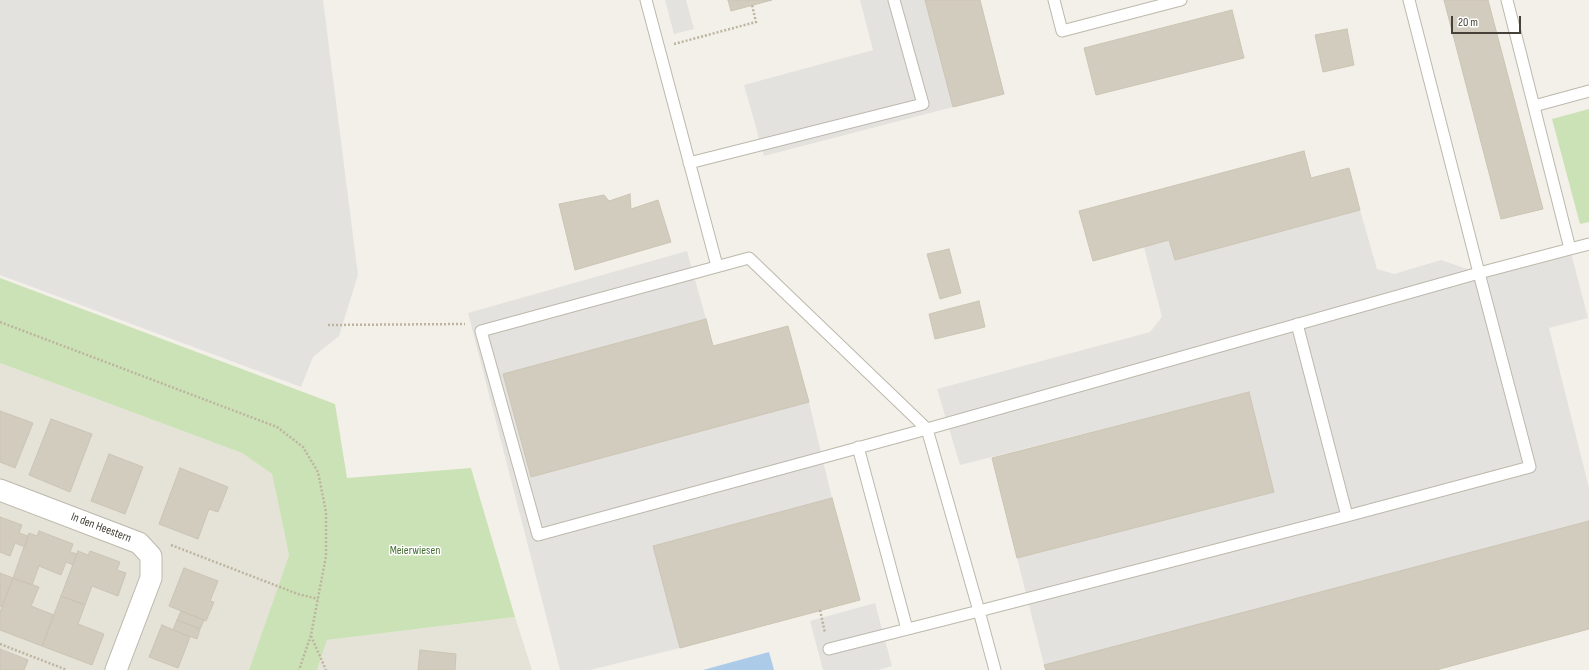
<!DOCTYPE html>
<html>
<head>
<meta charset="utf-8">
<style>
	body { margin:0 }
	#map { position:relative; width:1589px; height:670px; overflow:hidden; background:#f2f0e8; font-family:"Sofia Sans Condensed",sans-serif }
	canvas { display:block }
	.scale { position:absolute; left:1451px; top:16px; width:70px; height:18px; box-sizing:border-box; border:2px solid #454138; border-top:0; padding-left:5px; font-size:12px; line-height:14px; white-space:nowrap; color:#454138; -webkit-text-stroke:3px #fff; paint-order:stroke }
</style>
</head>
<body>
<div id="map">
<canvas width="1589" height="670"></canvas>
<div class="scale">20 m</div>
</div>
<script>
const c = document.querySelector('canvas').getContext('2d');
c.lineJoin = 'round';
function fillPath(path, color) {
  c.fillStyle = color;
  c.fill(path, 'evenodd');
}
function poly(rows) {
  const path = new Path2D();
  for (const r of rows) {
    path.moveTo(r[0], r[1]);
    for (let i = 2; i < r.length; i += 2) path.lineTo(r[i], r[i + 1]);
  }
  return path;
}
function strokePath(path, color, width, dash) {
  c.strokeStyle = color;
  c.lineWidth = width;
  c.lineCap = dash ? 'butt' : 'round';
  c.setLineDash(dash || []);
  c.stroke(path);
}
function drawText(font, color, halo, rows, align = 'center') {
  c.font = font + ' "Sofia Sans Condensed",sans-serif';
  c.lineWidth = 3;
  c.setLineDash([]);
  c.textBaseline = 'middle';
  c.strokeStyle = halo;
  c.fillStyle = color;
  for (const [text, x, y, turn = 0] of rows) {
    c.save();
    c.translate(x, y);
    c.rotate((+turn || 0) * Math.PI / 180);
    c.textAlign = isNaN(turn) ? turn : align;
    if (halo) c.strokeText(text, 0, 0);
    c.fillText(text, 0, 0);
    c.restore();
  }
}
const residential = poly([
	[0,363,242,453,272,474,289,555,249,670,0,670],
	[515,617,532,670,317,670,327,640]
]);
const green = poly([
	[1589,109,1589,222,1580,224,1552,119],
	[0,278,335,404,347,478,471,468,515,617,327,640,317,670,249,670,289,555,272,474,242,453,0,363]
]);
const parking = poly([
	[0,0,323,0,358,275,339,336,313,357,301,387,0,275],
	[665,0,686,0,694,29,674,34],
	[860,0,925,0,953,107,764,156,744,85,873,50],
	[1360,210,1377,269,1394,274,1441,260,1479,273,1570,249,1588,318,1549,328,1589,488,1589,521,1044,665,1017,558,1274,492,1249,392,960,465,937,389,1150,332,1162,317,1144,247,1169,240,1175,260],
	[687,251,706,319,503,374,531,477,809,402,832,498,653,546,680,648,590,670,560,670,468,313],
	[875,603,892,666,878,670,823,670,810,621]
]);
const water = poly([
	[769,652,774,670,703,670]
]);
const building = poly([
	[728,0,772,0,731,11,728,0],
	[925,0,980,0,1004,94,953,107,925,0],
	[1444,0,1488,0,1543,209,1501,219,1444,0],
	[1232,10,1244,58,1096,95,1084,48,1232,10],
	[1347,29,1354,65,1323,72,1315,35,1347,29],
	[1304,151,1311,178,1349,168,1360,210,1175,260,1169,240,1093,261,1079,211,1304,151],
	[630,194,631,209,658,200,671,242,575,270,559,204,604,195,609,201,630,194],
	[949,249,961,293,940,299,927,254,949,249],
	[979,301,985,327,935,339,929,314,979,301],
	[706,319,713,346,788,326,809,402,531,477,503,374,706,319],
	[1249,392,1274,492,1017,558,992,458,1249,392],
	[0,411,33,423,15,468,0,462,0,411],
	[51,419,92,434,70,492,29,475,51,419],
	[109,454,143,467,125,514,91,501,109,454],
	[180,468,228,487,218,512,209,509,198,539,159,524,180,468],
	[832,498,860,600,680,648,653,546,832,498],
	[0,517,22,525,19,533,28,536,25,547,15,543,10,556,0,552,0,517],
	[1589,521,1589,629,1436,670,1046,670,1044,665,1589,521],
	[39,531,73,544,70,552,77,554,73,565,66,562,61,575,39,566,32,585,13,578,29,533,37,536,39,531],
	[78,551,88,555,90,551,120,562,117,570,126,573,118,596,92,586,85,605,61,596,78,551],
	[184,568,218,581,210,601,214,602,206,621,169,606,184,568],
	[0,573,13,578,2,607,0,606,0,573],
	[13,578,39,587,31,606,54,615,42,646,0,630,0,612,13,578],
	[61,596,85,605,78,624,104,634,92,665,42,646,61,596],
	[181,611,204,620,200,629,177,620,181,611],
	[177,620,200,629,197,639,173,630,177,620],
	[162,625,190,637,178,668,149,657,162,625],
	[0,649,28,660,24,670,0,670,0,649],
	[420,650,456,654,455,670,418,670,420,650]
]);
const path = poly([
	[674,44,756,22,752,5],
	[0,322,277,427,303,447,318,472,326,512,326,556,311,635,299,670],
	[328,325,465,324],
	[171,545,298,594,318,599],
	[820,610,825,633],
	[311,636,326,670],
	[0,644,67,670]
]);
const lane = poly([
	[646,0,717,266],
	[1054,0,1062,31,1181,0],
	[1409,0,1479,273,1570,249],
	[1507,0,1570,249,1589,244],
	[1534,106,1589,91],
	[689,163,923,104,894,0],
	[1297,324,1347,516],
	[858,447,907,629],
	[829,649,979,611,1347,516,1530,467,1479,273,927,429,538,535,481,331,749,258,927,429,979,611,995,670]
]);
const street = poly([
	[0,490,139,543,151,556,151,578,116,670]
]);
const streetNames = [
	["In den Heestern",101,528,21]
];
const parkNames = [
	["Meierwiesen",415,551]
];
fillPath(residential, '#e5e2d7');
fillPath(green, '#cbe2b6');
fillPath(parking, '#e4e2df');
fillPath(water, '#abcbe8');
fillPath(building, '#d2ccbf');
strokePath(building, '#ccc4b3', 1);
strokePath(lane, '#bdb8ac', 13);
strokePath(street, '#bdb8ac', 23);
strokePath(path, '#bdb49f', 2.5, [2, 2]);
strokePath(lane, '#fff', 11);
strokePath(street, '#fff', 21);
drawText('12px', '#454138', '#fff', streetNames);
drawText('12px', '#457031', '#fff', parkNames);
</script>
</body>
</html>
